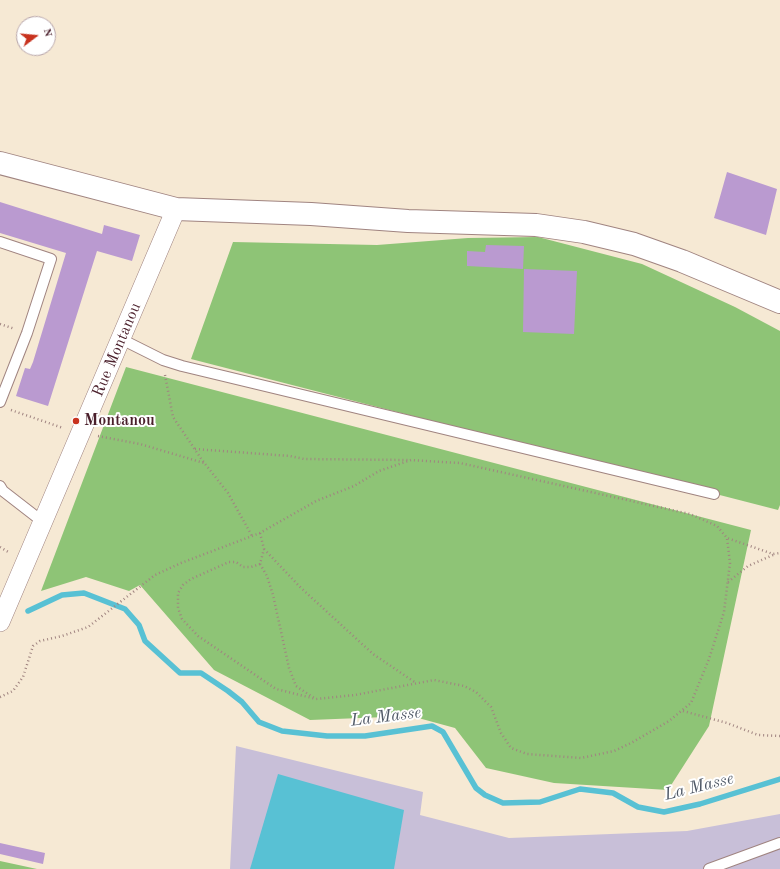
<!DOCTYPE html>
<html>
<head>
<meta charset="utf-8">
<style>
	body { margin:0 }
	#map { position:relative; width:780px; height:869px; overflow:hidden; background:#f6e9d4; font-family:"Old Standard TT",serif }
	canvas { display:block }
	.north { position:absolute; left:16px; top:16px; width:40px; height:40px; box-sizing:border-box; background:#fff; border:1px solid #b7a5aa; border-radius:50%; rotate:74deg; font-size:11px; font-weight:700; line-height:16px; text-align:center; color:#4a1f2b }
	.north::after { content:''; display:block; margin:auto; width:14px; height:18px; background:#c8321e; clip-path:polygon(50% 0,100% 100%,50% 72%,0 100%) }
</style>
</head>
<body>
<div id="map">
<canvas width="780" height="869"></canvas>
<div class="north">N</div>
</div>
<script>
const c = document.querySelector('canvas').getContext('2d');
c.lineJoin = 'round';
function fillPath(path, color) {
  c.fillStyle = color;
  c.fill(path, 'evenodd');
}
function poly(rows) {
  const path = new Path2D();
  for (const r of rows) {
    path.moveTo(r[0], r[1]);
    for (let i = 2; i < r.length; i += 2) path.lineTo(r[i], r[i + 1]);
  }
  return path;
}
function strokePath(path, color, width, dash) {
  c.strokeStyle = color;
  c.lineWidth = width;
  c.lineCap = dash ? 'butt' : 'round';
  c.setLineDash(dash || []);
  c.stroke(path);
}
function drawText(font, color, halo, rows, align = 'center') {
  c.font = font + ' "Old Standard TT",serif';
  c.lineWidth = 4;
  c.setLineDash([]);
  c.textBaseline = 'middle';
  c.strokeStyle = halo;
  c.fillStyle = color;
  for (const [text, x, y, turn = 0] of rows) {
    c.save();
    c.translate(x, y);
    c.rotate((+turn || 0) * Math.PI / 180);
    c.textAlign = isNaN(turn) ? turn : align;
    if (halo) c.strokeText(text, 0, 0);
    c.fillText(text, 0, 0);
    c.restore();
  }
}
const industrial = poly([
	[236,746,423,792,420,815,509,838,687,831,780,814,780,869,230,869]
]);
const green = poly([
	[538,237,642,264,735,307,780,331,780,505,778,510,191,359,233,242,377,245,468,238],
	[126,367,751,530,709,726,668,790,554,783,486,768,455,728,411,716,310,720,214,670,140,585,129,591,86,577,41,591],
	[0,861,37,869,0,869]
]);
const water = poly([
	[278,774,404,810,394,869,250,869]
]);
const stream = poly([
	[28,611,62,595,84,593,125,609,139,625,145,641,180,673,201,673,228,691,242,702,259,722,282,731,327,736,365,736,432,726,443,732,476,788,485,795,503,803,540,802,580,789,613,793,638,807,664,812,700,804,780,779]
]);
const building = poly([
	[727,172,777,189,766,235,714,218],
	[0,202,102,234,104,225,140,235,132,261,97,251,48,406,16,396,25,368,30,369,33,362,66,253,0,233],
	[486,245,524,246,523,269,467,266,467,251,485,252],
	[524,269,577,271,574,334,523,332],
	[0,843,45,853,43,864,0,854]
]);
const path = poly([
	[0,324,15,329],
	[165,375,173,417,202,460,228,493,252,536],
	[11,410,63,428],
	[98,436,140,444,204,463],
	[195,449,290,456,304,459,408,460],
	[260,533,264,549,260,564,267,576,273,595,289,668,296,686,314,698],
	[0,547,10,553],
	[264,549,301,588,373,654,416,683],
	[260,564,251,567,243,567,236,562,229,562,191,579,183,585,178,593,178,608,182,619,198,636,276,689,316,699,355,695,434,680,464,686,476,692,491,707,501,733,511,748,527,754,581,758,614,751,631,743,669,721,691,703,709,659,724,612,730,563,727,538],
	[728,582,748,566,773,555],
	[0,697,13,691,23,677,33,646,40,641,62,636,88,627,155,575,181,563,260,533,316,501,354,486,379,471,411,460,460,463,690,514,717,526,727,538,773,554,780,553],
	[683,711,727,723,758,735,780,736]
]);
const service = poly([
	[0,242,51,259,27,333,0,402],
	[121,339,163,360,182,366,714,494],
	[0,486,3,491,43,522],
	[709,869,780,843]
]);
const minor = poly([
	[0,622,176,209]
]);
const tertiary = poly([
	[0,163,176,209,311,214,408,221,536,225,584,232,634,244,682,261,780,302]
]);
const markers = [
	[76,421,4,"#c8321e"]
];
const streetNames = [
	["Rue Montanou",117,350,-67]
];
const poiNames = [
	["Montanou",84,421]
];
const waterNames = [
	["La Masse",386,717,-7],
	["La Masse",699,787,-14]
];
fillPath(industrial, '#c8bfd8');
fillPath(green, '#8ec476');
fillPath(water, '#58c1d4');
strokePath(stream, '#58c1d4', 5.5);
fillPath(building, '#ba9ad0');
strokePath(service, '#a08480', 12);
strokePath(minor, '#a08480', 20);
strokePath(tertiary, '#a08480', 24);
strokePath(path, '#a08480', 2.5, [1, 3]);
strokePath(service, '#fff', 10);
strokePath(minor, '#fff', 19);
strokePath(tertiary, '#fff', 22);
for (const [x, y, r, color] of markers) {
  const dot = new Path2D();
  dot.arc(x, y, r, 0, 2 * Math.PI);
  c.fillStyle = color;
  c.fill(dot);
  strokePath(dot, '#fff', 1.5);
}
drawText('16px', '#4a1f2b', '#fff', streetNames);
drawText('bold 16px', '#4a1f2b', '#fff', poiNames, 'left');
drawText('italic 17px', '#4f5866', '#fff', waterNames);
</script>
</body>
</html>
